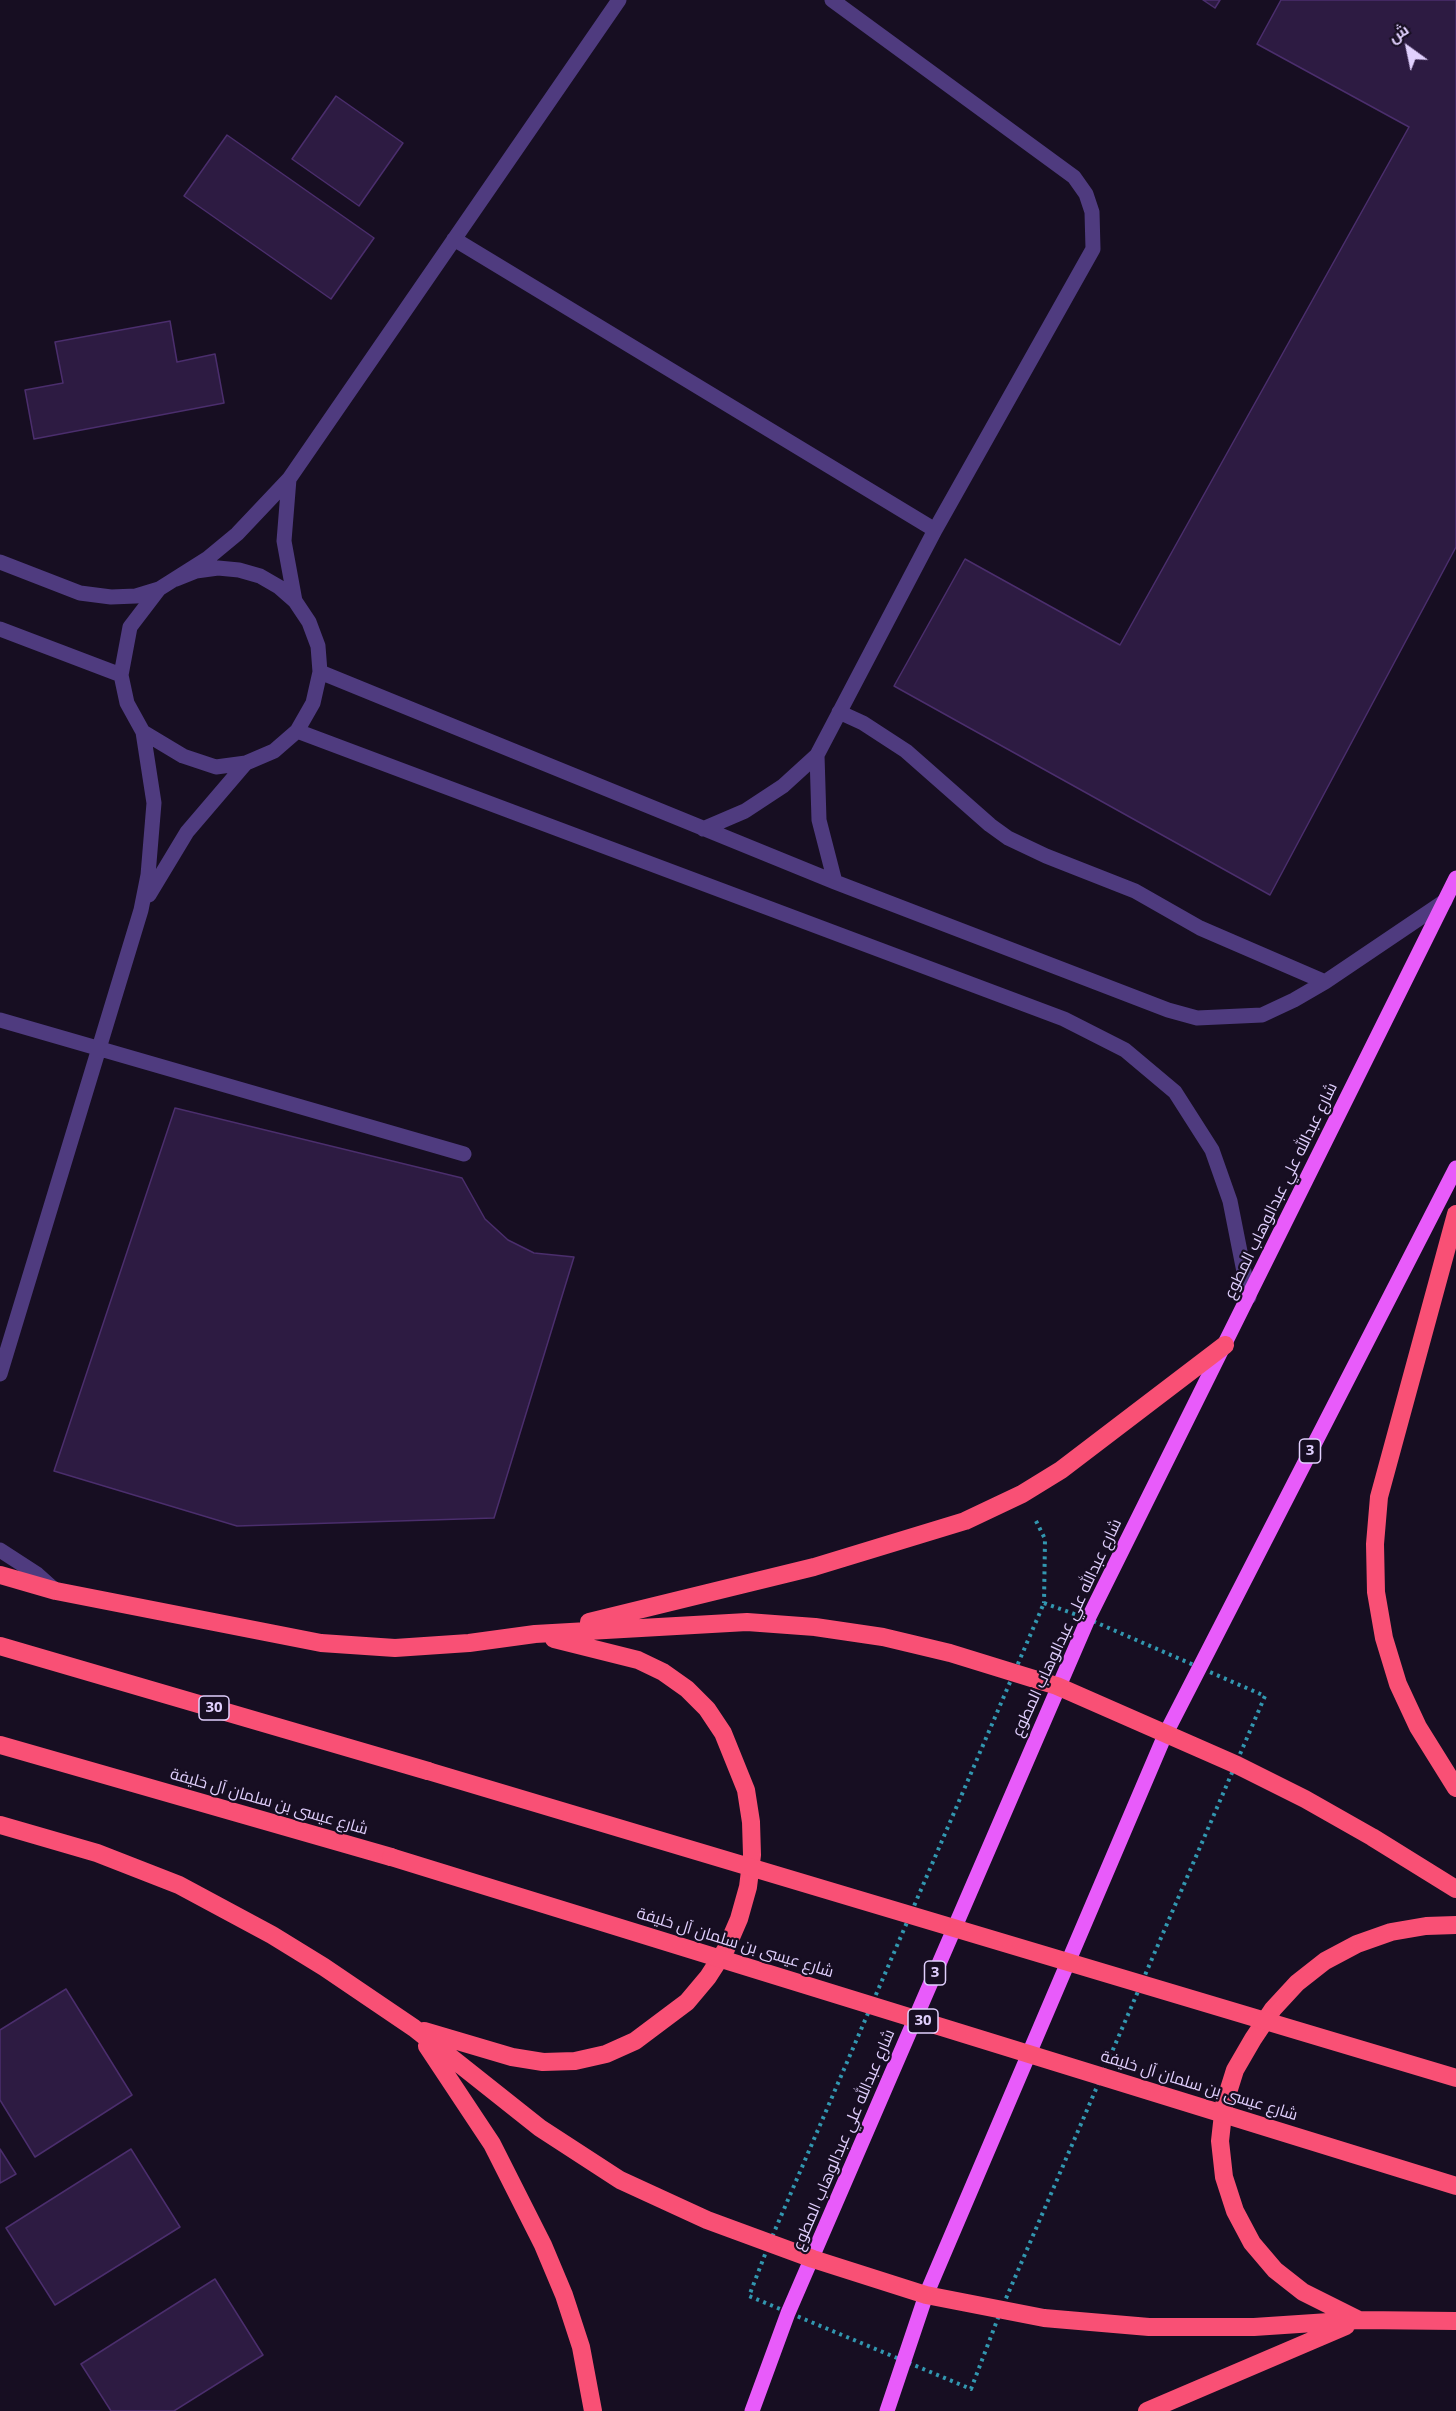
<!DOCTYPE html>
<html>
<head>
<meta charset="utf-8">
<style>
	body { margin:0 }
	#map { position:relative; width:1456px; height:2411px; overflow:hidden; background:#170e22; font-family:"Noto Sans",Cairo,sans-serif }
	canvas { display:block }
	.north { position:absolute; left:1378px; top:18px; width:60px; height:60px; -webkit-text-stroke:4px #170e22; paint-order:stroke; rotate:327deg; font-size:16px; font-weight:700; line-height:24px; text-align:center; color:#e1d0fe }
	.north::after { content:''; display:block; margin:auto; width:21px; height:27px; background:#e1d0fe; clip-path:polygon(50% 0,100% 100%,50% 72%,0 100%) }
</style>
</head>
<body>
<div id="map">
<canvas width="1456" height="2411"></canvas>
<div class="north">ش</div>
</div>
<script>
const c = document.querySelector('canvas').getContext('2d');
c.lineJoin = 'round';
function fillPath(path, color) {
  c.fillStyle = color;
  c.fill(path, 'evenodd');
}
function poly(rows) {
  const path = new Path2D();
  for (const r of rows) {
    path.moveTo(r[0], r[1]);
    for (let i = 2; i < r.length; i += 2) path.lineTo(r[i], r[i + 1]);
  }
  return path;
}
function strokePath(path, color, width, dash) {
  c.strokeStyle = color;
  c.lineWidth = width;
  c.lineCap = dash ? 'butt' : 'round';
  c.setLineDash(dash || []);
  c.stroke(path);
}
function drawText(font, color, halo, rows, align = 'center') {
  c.font = font + ' "Noto Sans",Cairo,sans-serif';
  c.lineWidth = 4.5;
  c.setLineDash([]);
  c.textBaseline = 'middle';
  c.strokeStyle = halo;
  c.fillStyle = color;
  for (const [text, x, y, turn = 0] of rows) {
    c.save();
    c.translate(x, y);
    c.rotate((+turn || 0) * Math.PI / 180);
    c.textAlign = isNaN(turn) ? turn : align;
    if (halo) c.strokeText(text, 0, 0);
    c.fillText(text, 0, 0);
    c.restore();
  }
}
const building = poly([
	[1203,0,1220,0,1215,8,1203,0],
	[1281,0,1456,0,1456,547,1270,895,894,686,965,559,1120,645,1409,127,1257,44,1281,0],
	[336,96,403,143,359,206,292,159,336,96],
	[227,135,374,238,331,299,184,196,227,135],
	[170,321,177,362,215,354,224,403,34,439,25,390,63,383,55,342,170,321],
	[175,1108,462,1178,485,1219,508,1240,534,1253,574,1257,494,1518,237,1526,54,1471,175,1108],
	[66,1989,132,2095,35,2157,0,2100,0,2030,66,1989],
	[0,2149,16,2174,0,2183,0,2149],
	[131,2149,180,2227,55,2305,6,2228,131,2149],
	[215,2279,263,2355,174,2411,111,2411,81,2364,215,2279]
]);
const path = poly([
	[1036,1521,1045,1539,1044,1603],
	[1044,1603,1088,1619,1265,1696,1001,2310,971,2389,749,2296,769,2244,1044,1603]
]);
const minor = poly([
	[454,239,935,530],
	[289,479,284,541,295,601],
	[0,562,80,593,111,597,136,596,159,589],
	[176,579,196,571,218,568,239,570,260,576,279,587,295,601,309,622,318,646,320,672,313,703,297,731,274,751,246,763,216,767,183,756,143,732,127,703,121,675,130,627,159,589,208,558,237,534,289,479,619,0],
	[0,629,121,675],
	[320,672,835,882,1168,1010,1197,1018,1262,1015,1294,1000,1325,982,1445,901],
	[839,712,863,723,906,751,990,825,1008,838,1046,856,1135,891,1200,928,1325,982],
	[297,731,1064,1019,1125,1050,1175,1092,1212,1150,1230,1201,1249,1297],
	[817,755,819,820,835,882],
	[703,829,745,811,783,786,817,755,935,530,1093,249,1092,212,1086,194,1074,177,832,0],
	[149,895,187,832,246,763],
	[0,1020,464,1154],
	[0,1374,141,910,148,875,154,803,143,732],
	[0,1550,37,1574,56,1591]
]);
const major = poly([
	[752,2411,788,2313,1088,1619,1456,878],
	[887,2411,926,2295,1165,1735,1456,1168]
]);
const highway = poly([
	[1456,1214,1379,1497,1375,1544,1376,1592,1384,1638,1398,1684,1418,1727,1456,1788],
	[0,1575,56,1591,321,1643,395,1648,469,1643,535,1634,747,1622,815,1627,883,1637,950,1653,1057,1686,1237,1765,1305,1799,1372,1837,1456,1889],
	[589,1622,814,1567,965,1521,1022,1494,1061,1470,1225,1345],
	[0,1646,428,1771],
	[0,1745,391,1857],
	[0,1825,97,1853,179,1885,272,1935,324,1967,414,2028,540,2128,620,2180,707,2220,813,2259,926,2295,1044,2318,1149,2327,1254,2327,1359,2320,1456,2321],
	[424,2031,512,2057,543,2062,575,2061,606,2054,635,2041,687,2002,708,1977,726,1949,739,1919,748,1887,752,1855,751,1822,746,1790,723,1733,707,1709,687,1689,663,1672,638,1660,554,1639],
	[427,2046,492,2144,543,2245,564,2295,581,2347,593,2411],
	[1359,2320,1303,2292,1275,2270,1252,2243,1235,2211,1224,2177,1220,2141,1224,2105,1235,2070,1253,2039,1273,2009,1297,1983,1325,1961,1357,1944,1391,1932,1426,1926,1456,1925],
	[1147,2411,1346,2326]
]);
const highwayBridge = poly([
	[428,1771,1456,2078],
	[391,1857,1456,2186]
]);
const shields = [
	[1310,1451,21],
	[214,1708,30],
	[935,1973,21],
	[923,2021,30]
];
const shieldNames = [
	["3",1310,1451],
	["30",214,1708],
	["3",935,1973],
	["30",923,2021]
];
const streetNames = [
	["شارع عبدالله علي عبدالوهاب المطوع",1281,1191,-64],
	["شارع عبدالله علي عبدالوهاب المطوع",1067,1628,-65],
	["شارع عيسى بن سلمان آل خليفة",269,1802,16],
	["شارع عيسى بن سلمان آل خليفة",735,1943,17],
	["شارع عيسى بن سلمان آل خليفة",1199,2086,17],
	["شارع عبدالله علي عبدالوهاب المطوع",844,2140,-67]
];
fillPath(building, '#2d1b42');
strokePath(building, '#4b2e6d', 1.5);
strokePath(path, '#3297b0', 4, [3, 4.5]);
strokePath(minor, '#4f3b7f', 15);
strokePath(major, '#e85bfa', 15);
strokePath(highway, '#f95075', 18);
strokePath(highwayBridge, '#f95075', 18);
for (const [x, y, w] of shields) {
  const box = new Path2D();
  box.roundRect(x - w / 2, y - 12, w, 24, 4.5);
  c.fillStyle = '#170e22';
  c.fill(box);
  strokePath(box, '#e1d0fe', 1.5);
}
drawText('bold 15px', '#e1d0fe', null, shieldNames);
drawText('16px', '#e1d0fe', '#170e22', streetNames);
</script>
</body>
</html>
